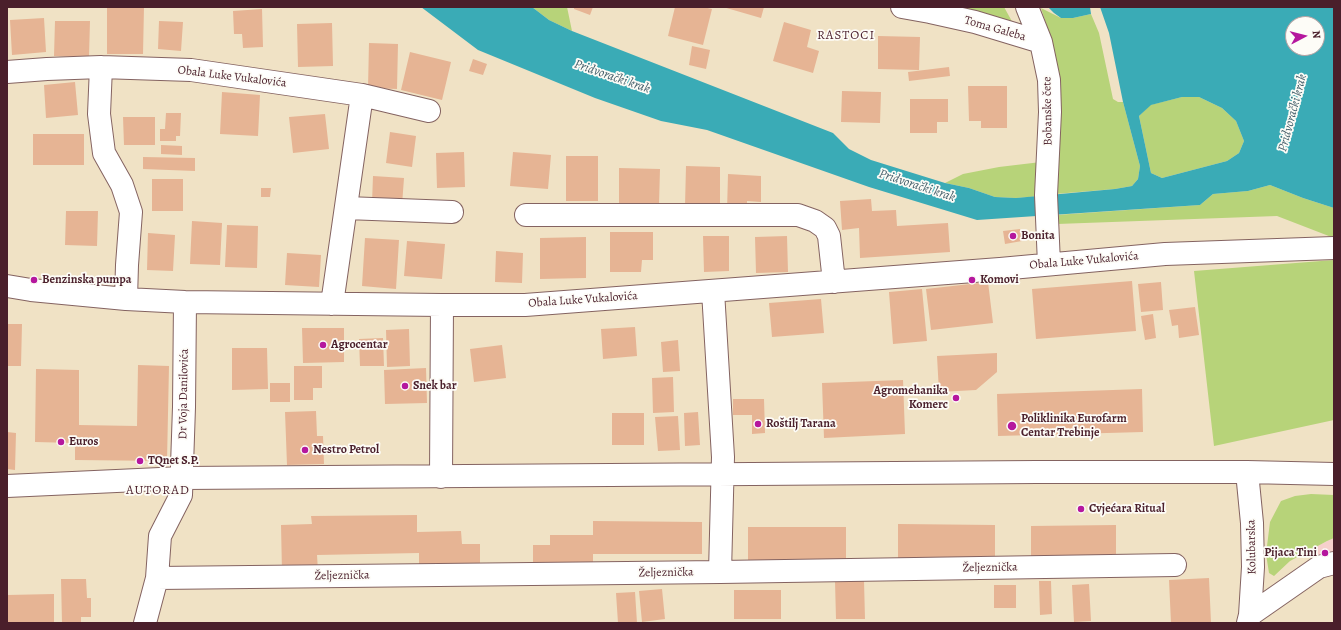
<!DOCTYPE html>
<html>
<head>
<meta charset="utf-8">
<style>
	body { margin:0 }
	#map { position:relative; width:1341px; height:630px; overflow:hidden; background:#f0e2c5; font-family:Alegreya,serif }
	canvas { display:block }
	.frame { position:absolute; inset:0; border:8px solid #4a1f2b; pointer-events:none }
	.north { position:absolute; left:1285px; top:16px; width:40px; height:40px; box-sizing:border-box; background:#fdfcf7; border:1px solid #b5a4a5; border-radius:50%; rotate:83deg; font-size:11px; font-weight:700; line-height:16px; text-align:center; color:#4a1f2b }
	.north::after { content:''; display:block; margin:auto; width:14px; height:18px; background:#b5179e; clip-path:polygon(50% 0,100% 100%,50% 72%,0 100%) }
</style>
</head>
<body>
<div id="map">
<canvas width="1341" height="630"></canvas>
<div class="frame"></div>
<div class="north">N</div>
</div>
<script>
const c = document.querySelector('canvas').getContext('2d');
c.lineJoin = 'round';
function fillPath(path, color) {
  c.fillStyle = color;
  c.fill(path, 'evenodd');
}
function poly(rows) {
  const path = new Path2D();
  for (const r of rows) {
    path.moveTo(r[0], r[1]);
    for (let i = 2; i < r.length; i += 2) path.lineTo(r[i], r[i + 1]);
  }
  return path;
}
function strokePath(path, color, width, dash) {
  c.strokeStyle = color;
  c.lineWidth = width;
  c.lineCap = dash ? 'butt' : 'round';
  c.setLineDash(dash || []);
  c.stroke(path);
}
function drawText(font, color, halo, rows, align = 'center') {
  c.font = font + ' Alegreya,serif';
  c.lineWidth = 3.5;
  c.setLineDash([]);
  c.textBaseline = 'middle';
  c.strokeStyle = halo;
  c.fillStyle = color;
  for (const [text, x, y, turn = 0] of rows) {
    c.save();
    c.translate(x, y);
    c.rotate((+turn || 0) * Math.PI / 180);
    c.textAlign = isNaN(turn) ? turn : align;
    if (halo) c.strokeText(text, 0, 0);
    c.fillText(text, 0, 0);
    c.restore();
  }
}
const built = poly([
	[1334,538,1334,569,1315,558,1315,547]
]);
const green = poly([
	[532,7,567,7,572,31,549,20],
	[902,7,1004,7,1014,25],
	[1041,8,1061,18,1073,18,1091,14,1099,33,1113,99,1118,102,1123,102,1140,166,1138,179,1132,186,1115,189,1055,194,1054,162,1060,147,1060,89,1053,45],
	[1182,97,1199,97,1222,108,1236,121,1244,141,1239,153,1227,161,1162,178,1151,173,1139,116,1150,105],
	[1041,162,1041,196,1016,198,995,197,969,188,945,183,963,174,999,167],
	[1270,185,1303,198,1334,208,1334,238,1277,216,1057,224,1056,215,1200,205,1213,194,1248,191],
	[1334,260,1334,420,1214,446,1194,271],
	[1311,494,1334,495,1334,538,1327,541,1290,561,1274,576,1269,573,1266,554,1270,522,1281,501,1295,496]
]);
const water = poly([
	[421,7,532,7,549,20,572,31,833,133,849,149,871,160,945,183,969,188,995,197,1016,198,1115,189,1132,186,1138,179,1140,166,1123,102,1109,33,1100,7,1334,7,1334,208,1303,198,1270,185,1248,191,1213,194,1200,205,977,220,869,187,707,130,661,121,595,98,478,50],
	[1293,24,1317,24,1317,48,1293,48],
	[1182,97,1199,97,1222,108,1236,121,1244,141,1239,153,1227,161,1162,178,1151,173,1139,116,1151,105],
	[1048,7,1090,7,1091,14,1073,18,1061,18,1054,13]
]);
const building = poly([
	[107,7,144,7,143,54,107,54],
	[574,7,593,7,590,15,574,9],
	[675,7,703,7,712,9,703,45,668,36],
	[723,7,764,7,761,18],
	[262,9,263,47,243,48,242,34,234,34,233,11],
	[44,18,46,52,12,55,10,20],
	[55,21,90,21,89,57,54,56],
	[159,21,183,22,181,51,158,49],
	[784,22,811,30,807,47,819,51,813,73,773,61],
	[332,23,333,66,298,67,297,24],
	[878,36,920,37,919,70,878,69],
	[369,43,398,44,397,89,368,88],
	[692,46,710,50,706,69,689,65],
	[410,52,451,62,442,100,401,90],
	[473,59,487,64,483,75,469,71],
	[949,67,950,76,909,81,908,72],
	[75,82,78,115,46,118,44,85],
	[968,86,1007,86,1007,128,981,128,981,121,969,121],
	[842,91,881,92,880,123,841,122],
	[222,92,260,95,258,136,220,134],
	[910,99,948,99,948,122,937,122,937,133,910,133],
	[166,113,181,113,180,136,176,136,176,141,160,141,160,129,165,129],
	[325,114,329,149,293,153,289,117],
	[123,117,155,117,155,145,124,145],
	[390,132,416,136,412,167,386,163],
	[33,134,84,134,84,165,33,165],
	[161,145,182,146,182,155,161,154],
	[464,152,465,187,437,188,436,153],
	[513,152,551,155,548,189,510,186],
	[566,156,598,156,598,201,566,201],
	[143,157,195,158,195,171,143,169],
	[686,166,720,167,720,206,685,206],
	[619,168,660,169,659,205,619,204],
	[728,174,761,176,761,202,747,201,747,212,727,211],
	[373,176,404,178,402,205,372,203],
	[152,179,183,179,183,211,152,211],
	[261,188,271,188,270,197,261,197],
	[871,199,872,211,896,210,897,226,948,223,950,252,860,258,859,228,842,230,840,201],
	[66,211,98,211,97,246,65,245],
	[192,221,222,223,220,265,190,264],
	[227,225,258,226,257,268,225,267],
	[1020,229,1022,241,1005,244,1003,231],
	[610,232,653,232,653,260,642,260,641,272,610,272],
	[148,233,175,235,173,271,147,270],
	[703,236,729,236,729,271,704,272],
	[787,236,788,272,756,273,755,237],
	[586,237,586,278,540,279,540,238],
	[365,238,399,240,396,289,362,286],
	[407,241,445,244,442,279,404,276],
	[496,251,523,253,522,283,495,282],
	[287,253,321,255,319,287,285,285],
	[1132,281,1136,331,1036,339,1032,289],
	[988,282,993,323,931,330,926,289],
	[1161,282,1163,310,1141,312,1138,284],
	[922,289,927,341,893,344,889,292],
	[821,299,824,333,772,337,769,303],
	[1195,307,1199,335,1179,338,1178,325,1172,326,1169,310],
	[1153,314,1156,338,1145,340,1141,316],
	[7,324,22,324,21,366,7,366],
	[635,327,637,356,603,359,601,329],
	[302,328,344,328,344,362,303,363],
	[409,329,410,366,387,367,386,330],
	[383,338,384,366,360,366,359,339],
	[678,340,680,371,663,372,661,342],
	[502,345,506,378,474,382,470,349],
	[232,348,267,348,268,389,232,390],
	[997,353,997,372,976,390,939,392,937,356],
	[138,365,169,366,167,461,75,460,75,443,35,442,36,369,79,370,79,425,137,426],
	[294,366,322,366,322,388,313,388,313,400,294,400],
	[426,368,427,403,385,404,384,370],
	[673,377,674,412,653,413,652,378],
	[903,380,905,434,824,438,822,383],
	[270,383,290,383,290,402,270,402],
	[1142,389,1143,432,998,436,997,394],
	[733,399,764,399,765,433,752,434,752,415,733,415],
	[316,411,317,436,323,436,324,464,287,465,285,412],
	[698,412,700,445,685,446,684,413],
	[612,413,644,413,644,445,612,445],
	[678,416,680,450,658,451,655,417],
	[7,432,16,433,15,470,7,469],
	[417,515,417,532,461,531,462,544,480,544,480,563,419,564,419,553,317,555,318,571,282,572,281,525,312,524,311,516],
	[593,521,702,522,702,554,593,554,593,565,533,565,533,545,550,545,550,535,593,535],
	[898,524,995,525,995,564,898,563],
	[1116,525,1116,564,1031,565,1031,526],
	[748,527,846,527,846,566,748,566],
	[1209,578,1211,623,1171,623,1169,580],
	[61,579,86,579,87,598,91,598,91,617,81,617,81,623,62,623],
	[835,581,864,581,865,619,836,619],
	[1039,581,1051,581,1052,614,1040,615],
	[1089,584,1091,621,1074,622,1072,585],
	[994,585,1016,585,1016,608,994,608],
	[662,589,665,619,642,622,639,591],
	[734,590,781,590,781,619,734,619],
	[635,592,637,623,618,623,616,593],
	[54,594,54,623,7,623,7,595]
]);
const minor = poly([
	[902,7,930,12,975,22,1041,42],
	[1027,7,1041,42,1049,80,1050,112,1046,195,1049,264],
	[101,67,99,114,104,153,122,185,131,212,127,265,126,299],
	[7,72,47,69,101,67,191,70,362,95,429,111],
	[346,208,452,212],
	[526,215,798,215,815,221,825,228,829,236,834,282],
	[7,286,31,290,126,299,185,302,442,305,525,305,1000,269,1165,254,1334,248],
	[713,291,723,457,720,572],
	[332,304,362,95],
	[1247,472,1252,523,1253,567,1250,615,1248,623],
	[441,477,442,305],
	[7,486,182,478,1037,472,1247,472,1334,474],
	[157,578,720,572,1175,565],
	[1250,615,1319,567,1334,563],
	[145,623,157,578,160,536,181,495,184,407,185,302]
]);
const markers = [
	[1013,236,4,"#b5179e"],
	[34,280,4,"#b5179e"],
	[972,280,4,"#b5179e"],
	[323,345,4,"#b5179e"],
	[405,386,4,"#b5179e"],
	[956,398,4,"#b5179e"],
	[758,424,4,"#b5179e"],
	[1012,426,5,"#b5179e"],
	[61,442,4,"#b5179e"],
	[305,450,4,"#b5179e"],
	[140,461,4,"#b5179e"],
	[1081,509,4,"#b5179e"],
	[1325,553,4,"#b5179e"]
];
const streetNames = [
	["Toma Galeba",995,29,16],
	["Obala Luke Vukalovića",232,77,7],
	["Bobanske čete",1048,111,-91],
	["Obala Luke Vukalovića",1084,261,-5],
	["Obala Luke Vukalovića",583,300,-4],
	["Dr Voja Danilovića",184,394,-89],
	["Kolubarska",1252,547,-91],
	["Željeznička",990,568,-1],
	["Željeznička",666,573,-1],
	["Željeznička",342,576,-1]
];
const poiNames = [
	["Bonita",1021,236],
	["Benzinska pumpa",42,280],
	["Komovi",980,280],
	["Agrocentar",331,345],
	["Snek bar",413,386],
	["Agromehanika",948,391,"right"],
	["Komerc",948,405,"right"],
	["Poliklinika Eurofarm",1021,419],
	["Centar Trebinje",1021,433],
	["Roštilj Tarana",766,424],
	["Euros",69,442],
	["Nestro Petrol",313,450],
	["TQnet S.P.",148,461],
	["Cvjećara Ritual",1089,509],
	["Pijaca Tini",1317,553,"right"]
];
const neighbourhoodNames = [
	["RASTOCI",846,36],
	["AUTORAD",158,491]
];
const waterNames = [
	["Pridvorački krak",612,77,19],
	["Pridvorački krak",1293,113,-75],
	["Pridvorački krak",917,186,18]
];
fillPath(built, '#f7d0cc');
fillPath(green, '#b7d379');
fillPath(water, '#3aabb6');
fillPath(building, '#e6b494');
strokePath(minor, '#846361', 24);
strokePath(minor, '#fff', 22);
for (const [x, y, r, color] of markers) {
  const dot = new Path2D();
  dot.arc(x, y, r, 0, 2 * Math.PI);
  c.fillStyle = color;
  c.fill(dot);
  strokePath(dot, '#fdfcf7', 1.5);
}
drawText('12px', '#4a1f2b', '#fdfcf7', streetNames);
drawText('bold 12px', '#4a1f2b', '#fdfcf7', poiNames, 'left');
c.letterSpacing = '1px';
drawText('13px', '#4a1f2b', '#fdfcf7', neighbourhoodNames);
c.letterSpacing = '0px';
drawText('italic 13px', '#435e6a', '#fdfcf7', waterNames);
</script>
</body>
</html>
